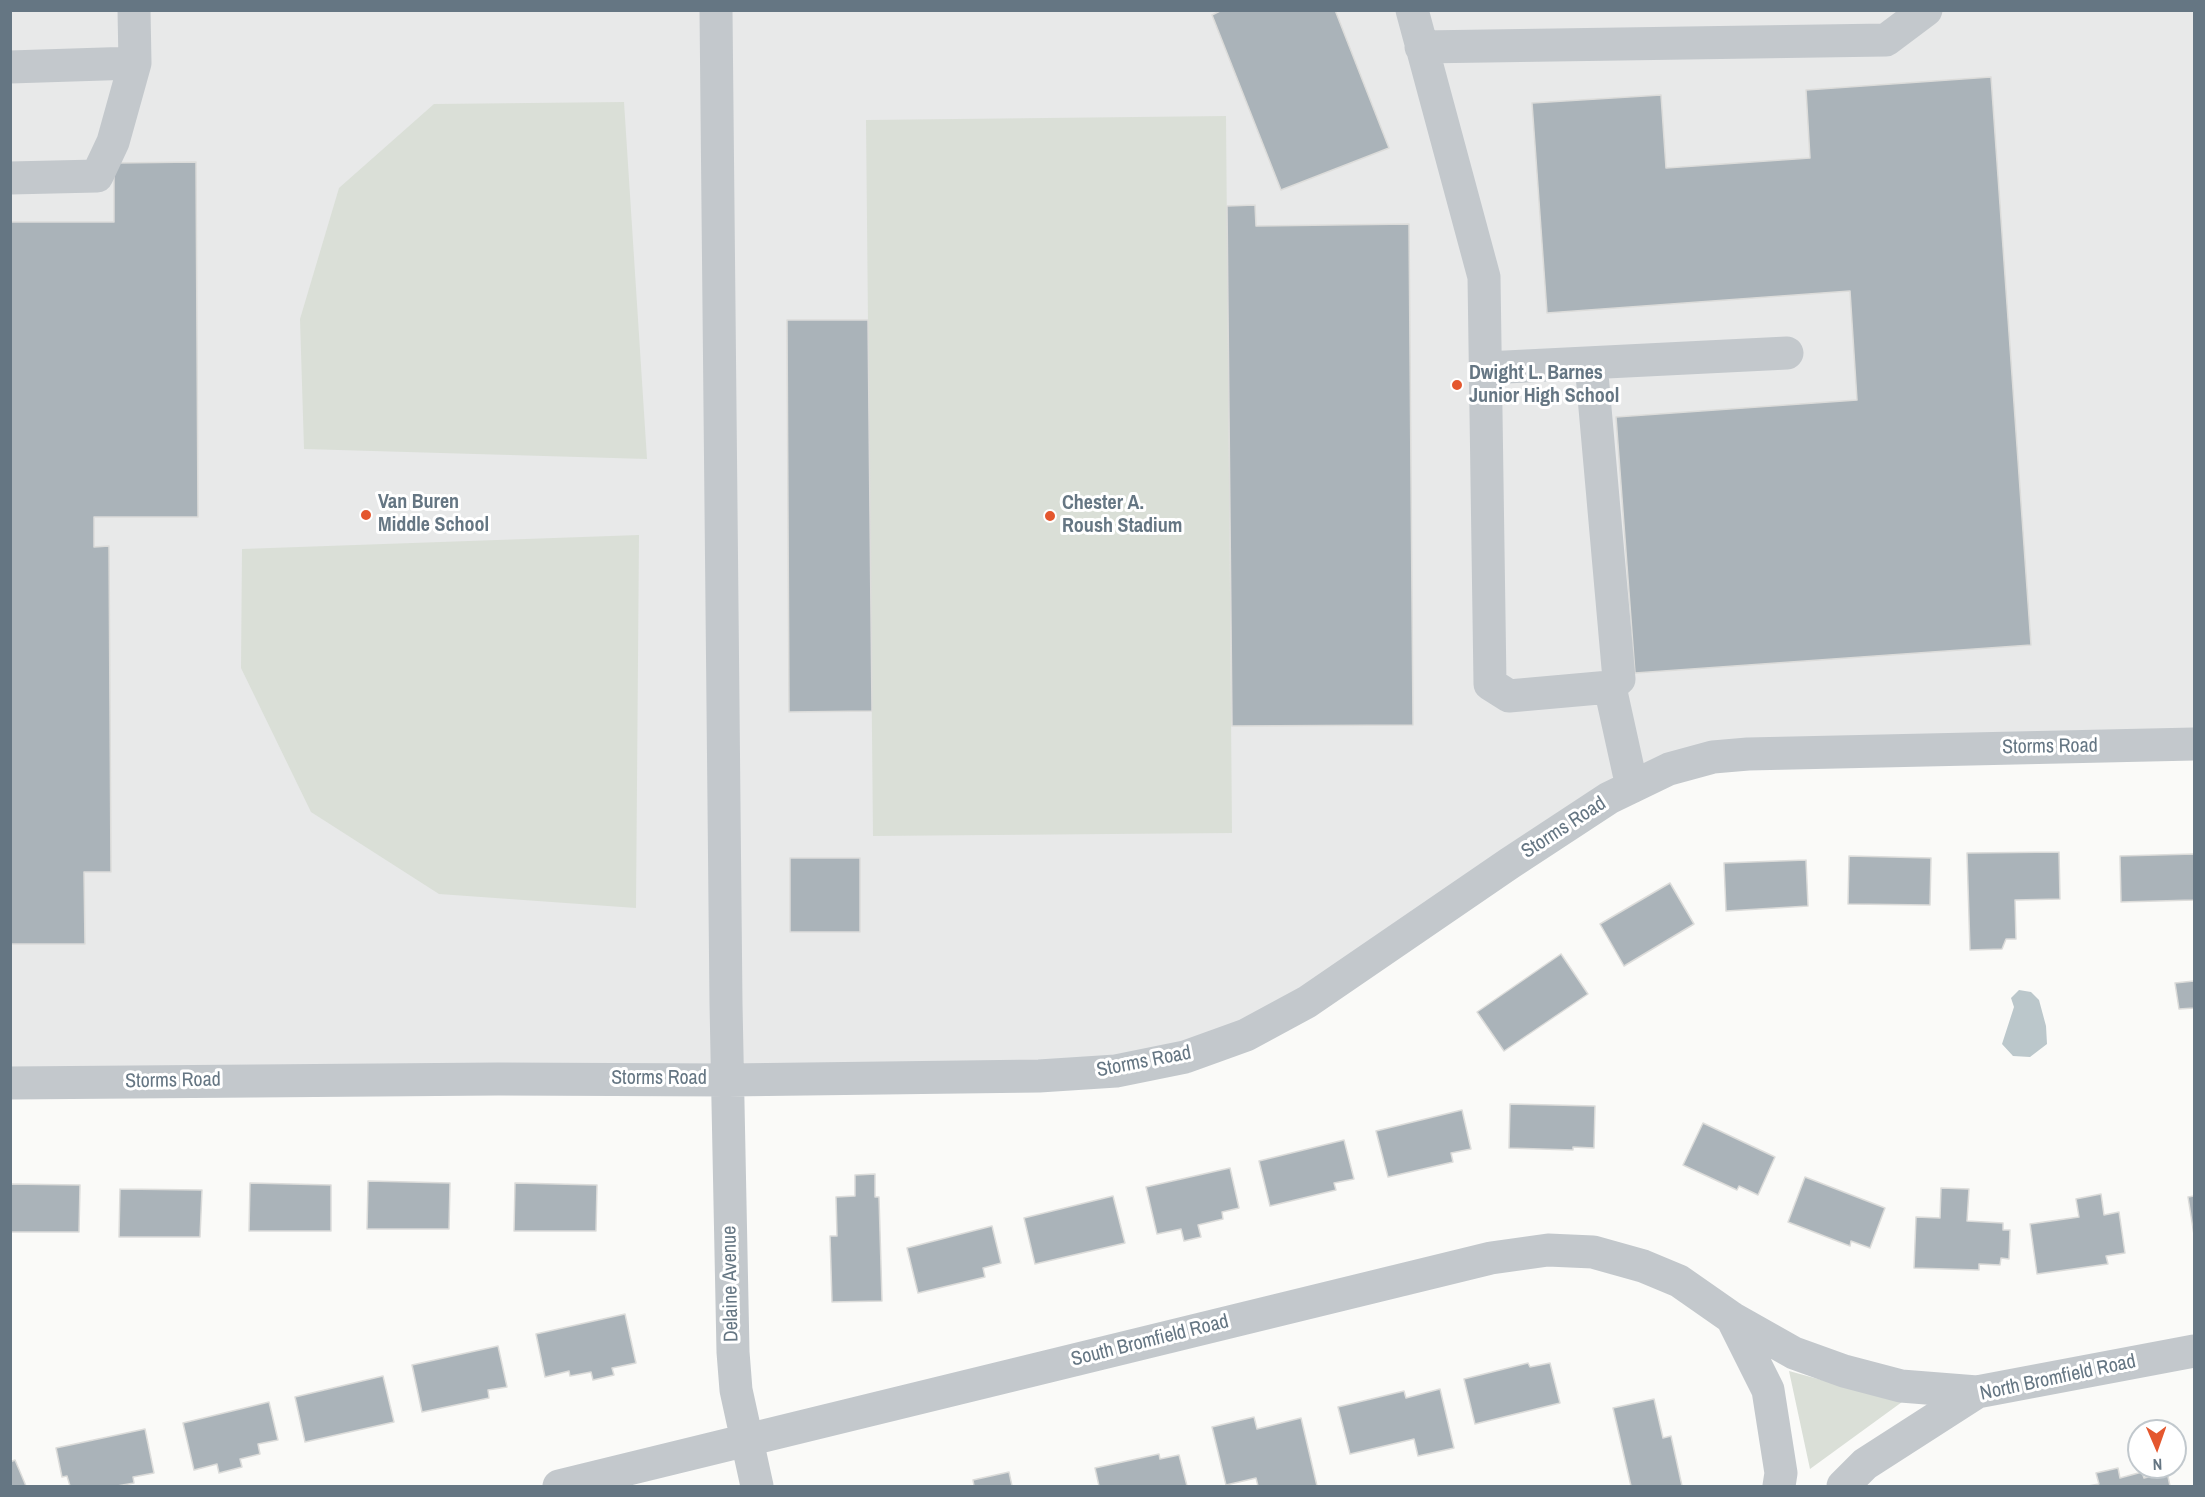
<!DOCTYPE html>
<html>
<head>
<meta charset="utf-8">
<style>
	body { margin:0 }
	#map { position:relative; width:2205px; height:1497px; overflow:hidden; background:#fafaf8; font-family:"Archivo Narrow",sans-serif }
	canvas { display:block }
	.frame { position:absolute; inset:0; border:12px solid #657683; pointer-events:none }
	.north { position:absolute; left:2127px; top:1419px; width:60px; height:60px; box-sizing:border-box; background:#fff; border:2px solid #c1c8cd; border-radius:50%; rotate:178deg; font-size:16px; font-weight:700; line-height:24px; text-align:center; color:#657683 }
	.north::after { content:''; display:block; margin:auto; width:21px; height:27px; background:#e4572e; clip-path:polygon(50% 0,100% 100%,50% 72%,0 100%) }
</style>
</head>
<body>
<div id="map">
<canvas width="2205" height="1497"></canvas>
<div class="frame"></div>
<div class="north">N</div>
</div>
<script>
const c = document.querySelector('canvas').getContext('2d');
c.lineJoin = 'round';
function fillPath(path, color) {
  c.fillStyle = color;
  c.fill(path, 'evenodd');
}
function poly(rows) {
  const path = new Path2D();
  for (const r of rows) {
    path.moveTo(r[0], r[1]);
    for (let i = 2; i < r.length; i += 2) path.lineTo(r[i], r[i + 1]);
  }
  return path;
}
function strokePath(path, color, width, dash) {
  c.strokeStyle = color;
  c.lineWidth = width;
  c.lineCap = dash ? 'butt' : 'round';
  c.setLineDash(dash || []);
  c.stroke(path);
}
function drawText(font, color, halo, rows, align = 'center') {
  c.font = font + ' "Archivo Narrow",sans-serif';
  c.lineWidth = 6;
  c.setLineDash([]);
  c.textBaseline = 'middle';
  c.strokeStyle = halo;
  c.fillStyle = color;
  for (const [text, x, y, turn = 0] of rows) {
    c.save();
    c.translate(x, y);
    c.rotate((+turn || 0) * Math.PI / 180);
    c.textAlign = isNaN(turn) ? turn : align;
    if (halo) c.strokeText(text, 0, 0);
    c.fillText(text, 0, 0);
    c.restore();
  }
}
const built = poly([
	[10,11,2194,11,2194,744,1713,757,1510,863,1185,1057,11,1083]
]);
const green = poly([
	[624,102,647,459,304,449,300,319,339,188,434,104],
	[1226,116,1232,833,873,836,866,120],
	[639,535,636,908,439,894,311,812,241,668,242,549],
	[1789,1371,1902,1402,1810,1469]
]);
const water = poly([
	[2019,990,2031,992,2039,1000,2046,1026,2047,1044,2030,1057,2013,1056,2002,1044,2014,1007,2011,998]
]);
const building = poly([
	[1335,10,1389,148,1281,190,1212,15,1222,10,1335,10],
	[1991,77,2031,645,1635,673,1616,417,1857,400,1850,291,1547,313,1532,103,1661,95,1666,168,1810,158,1806,90,1991,77],
	[196,162,198,517,94,517,94,547,109,546,111,872,84,872,85,944,10,944,10,222,114,222,114,163,196,162],
	[1255,205,1256,226,1409,224,1413,725,1232,726,1227,206,1255,205],
	[787,320,868,320,872,711,789,712,787,320],
	[2059,852,2060,899,2015,900,2016,939,2006,939,2002,949,1970,950,1967,853,2059,852],
	[2194,854,2194,900,2121,902,2120,856,2194,854],
	[1849,856,1931,858,1930,905,1848,904,1849,856],
	[790,858,860,858,860,932,790,932,790,858],
	[1806,860,1808,906,1726,911,1724,863,1806,860],
	[1670,883,1694,924,1624,966,1600,924,1670,883],
	[1561,954,1588,994,1504,1051,1477,1012,1561,954],
	[2194,981,2194,1008,2179,1009,2175,983,2194,981],
	[1510,1104,1595,1106,1594,1148,1573,1147,1573,1150,1509,1148,1510,1104],
	[1462,1110,1471,1149,1451,1153,1453,1162,1388,1177,1376,1131,1462,1110],
	[1703,1123,1775,1157,1758,1195,1739,1186,1737,1190,1683,1165,1703,1123],
	[1344,1140,1354,1179,1334,1183,1336,1190,1270,1206,1259,1161,1344,1140],
	[1230,1168,1239,1208,1222,1212,1223,1219,1198,1225,1201,1237,1184,1241,1181,1229,1157,1234,1146,1187,1230,1168],
	[875,1174,875,1197,879,1197,882,1301,832,1302,830,1236,837,1236,836,1197,855,1196,855,1175,875,1174],
	[1805,1177,1885,1208,1870,1248,1851,1241,1850,1246,1788,1222,1805,1177],
	[368,1181,450,1183,449,1229,367,1229,368,1181],
	[250,1183,331,1185,331,1231,249,1231,250,1183],
	[515,1183,597,1185,596,1231,514,1231,515,1183],
	[10,1184,80,1185,79,1232,10,1232,10,1184],
	[1941,1188,1969,1189,1967,1221,2003,1223,2003,1230,2010,1230,2009,1259,2001,1258,2000,1265,1979,1264,1979,1270,1914,1268,1916,1217,1940,1218,1941,1188],
	[120,1189,202,1190,200,1237,119,1237,120,1189],
	[2101,1194,2104,1215,2119,1212,2125,1253,2106,1256,2108,1264,2037,1274,2030,1224,2079,1217,2076,1199,2101,1194],
	[1113,1196,1125,1243,1035,1264,1024,1218,1113,1196],
	[2194,1196,2194,1235,2188,1197,2194,1196],
	[992,1226,1001,1263,983,1268,985,1277,918,1293,907,1248,992,1226],
	[625,1314,636,1363,612,1368,614,1375,593,1380,591,1372,570,1376,569,1371,545,1377,536,1334,625,1314],
	[498,1346,507,1387,488,1390,489,1398,422,1412,412,1365,498,1346],
	[1528,1363,1530,1367,1550,1363,1560,1403,1475,1424,1464,1379,1528,1363],
	[383,1376,394,1422,305,1442,295,1397,383,1376],
	[1440,1389,1454,1448,1418,1456,1414,1439,1350,1454,1338,1407,1404,1391,1406,1398,1440,1389],
	[1654,1399,1663,1438,1671,1436,1682,1486,1631,1486,1613,1408,1654,1399],
	[269,1402,278,1440,258,1444,260,1454,240,1459,242,1467,219,1473,217,1464,194,1470,183,1423,269,1402],
	[1254,1417,1257,1429,1301,1418,1317,1486,1258,1486,1256,1478,1226,1485,1212,1427,1254,1417],
	[145,1429,154,1473,133,1477,134,1483,117,1486,70,1486,67,1476,62,1477,56,1448,145,1429],
	[1159,1454,1160,1459,1179,1455,1187,1486,1099,1486,1095,1468,1159,1454],
	[15,1460,26,1486,10,1486,10,1462,15,1460],
	[2118,1468,2120,1478,2142,1472,2144,1478,2167,1472,2170,1486,2088,1486,2099,1484,2096,1473,2118,1468],
	[1009,1472,1012,1486,974,1486,973,1480,1009,1472]
]);
const minor = poly([
	[716,10,726,1004,733,1352,736,1390,757,1486],
	[1412,10,1484,277,1490,684,1509,696,1610,687,1619,679,1591,363],
	[1421,47,1886,40,1926,10],
	[10,67,135,63,134,10],
	[10,178,97,176,113,142,135,63],
	[1486,368,1787,353],
	[1610,687,1632,787],
	[10,1083,498,1079,728,1080,1039,1076,1116,1071,1185,1057,1246,1035,1307,1002,1510,863,1609,798,1669,769,1713,757,1748,754,2194,744],
	[1732,1318,1768,1390,1781,1473,1779,1486],
	[559,1486,1491,1258,1548,1250,1593,1252,1643,1266,1679,1281,1732,1318,1794,1353,1844,1371,1901,1386,1977,1392],
	[1843,1486,1865,1464,1977,1392,2194,1351]
]);
const markers = [
	[1457,385,6,"#e4572e"],
	[366,515,6,"#e4572e"],
	[1050,516,6,"#e4572e"]
];
const poiNames = [
	["Dwight L. Barnes",1469,374],
	["Junior High School",1469,397],
	["Van Buren",378,503],
	["Middle School",378,526],
	["Chester A.",1062,504],
	["Roush Stadium",1062,527]
];
const streetNames = [
	["Storms Road",2050,747,-1],
	["Storms Road",1564,828,-33],
	["Storms Road",1144,1062,-11],
	["Storms Road",659,1079],
	["Storms Road",173,1081,-1],
	["Delaine Avenue",731,1284,-91],
	["South Bromfield Road",1150,1341,-14],
	["North Bromfield Road",2058,1378,-12]
];
fillPath(built, '#e8e9e9');
fillPath(green, '#dadfd7');
fillPath(water, '#bbc7cb');
fillPath(building, '#aab3b9');
strokePath(building, '#dcdcda', 1.5);
strokePath(minor, '#c3c8cc', 33);
for (const [x, y, r, color] of markers) {
  const dot = new Path2D();
  dot.arc(x, y, r, 0, 2 * Math.PI);
  c.fillStyle = color;
  c.fill(dot);
  strokePath(dot, '#fff', 2);
}
drawText('bold 20px', '#657683', '#fff', poiNames, 'left');
drawText('20px', '#657683', '#fff', streetNames);
</script>
</body>
</html>
